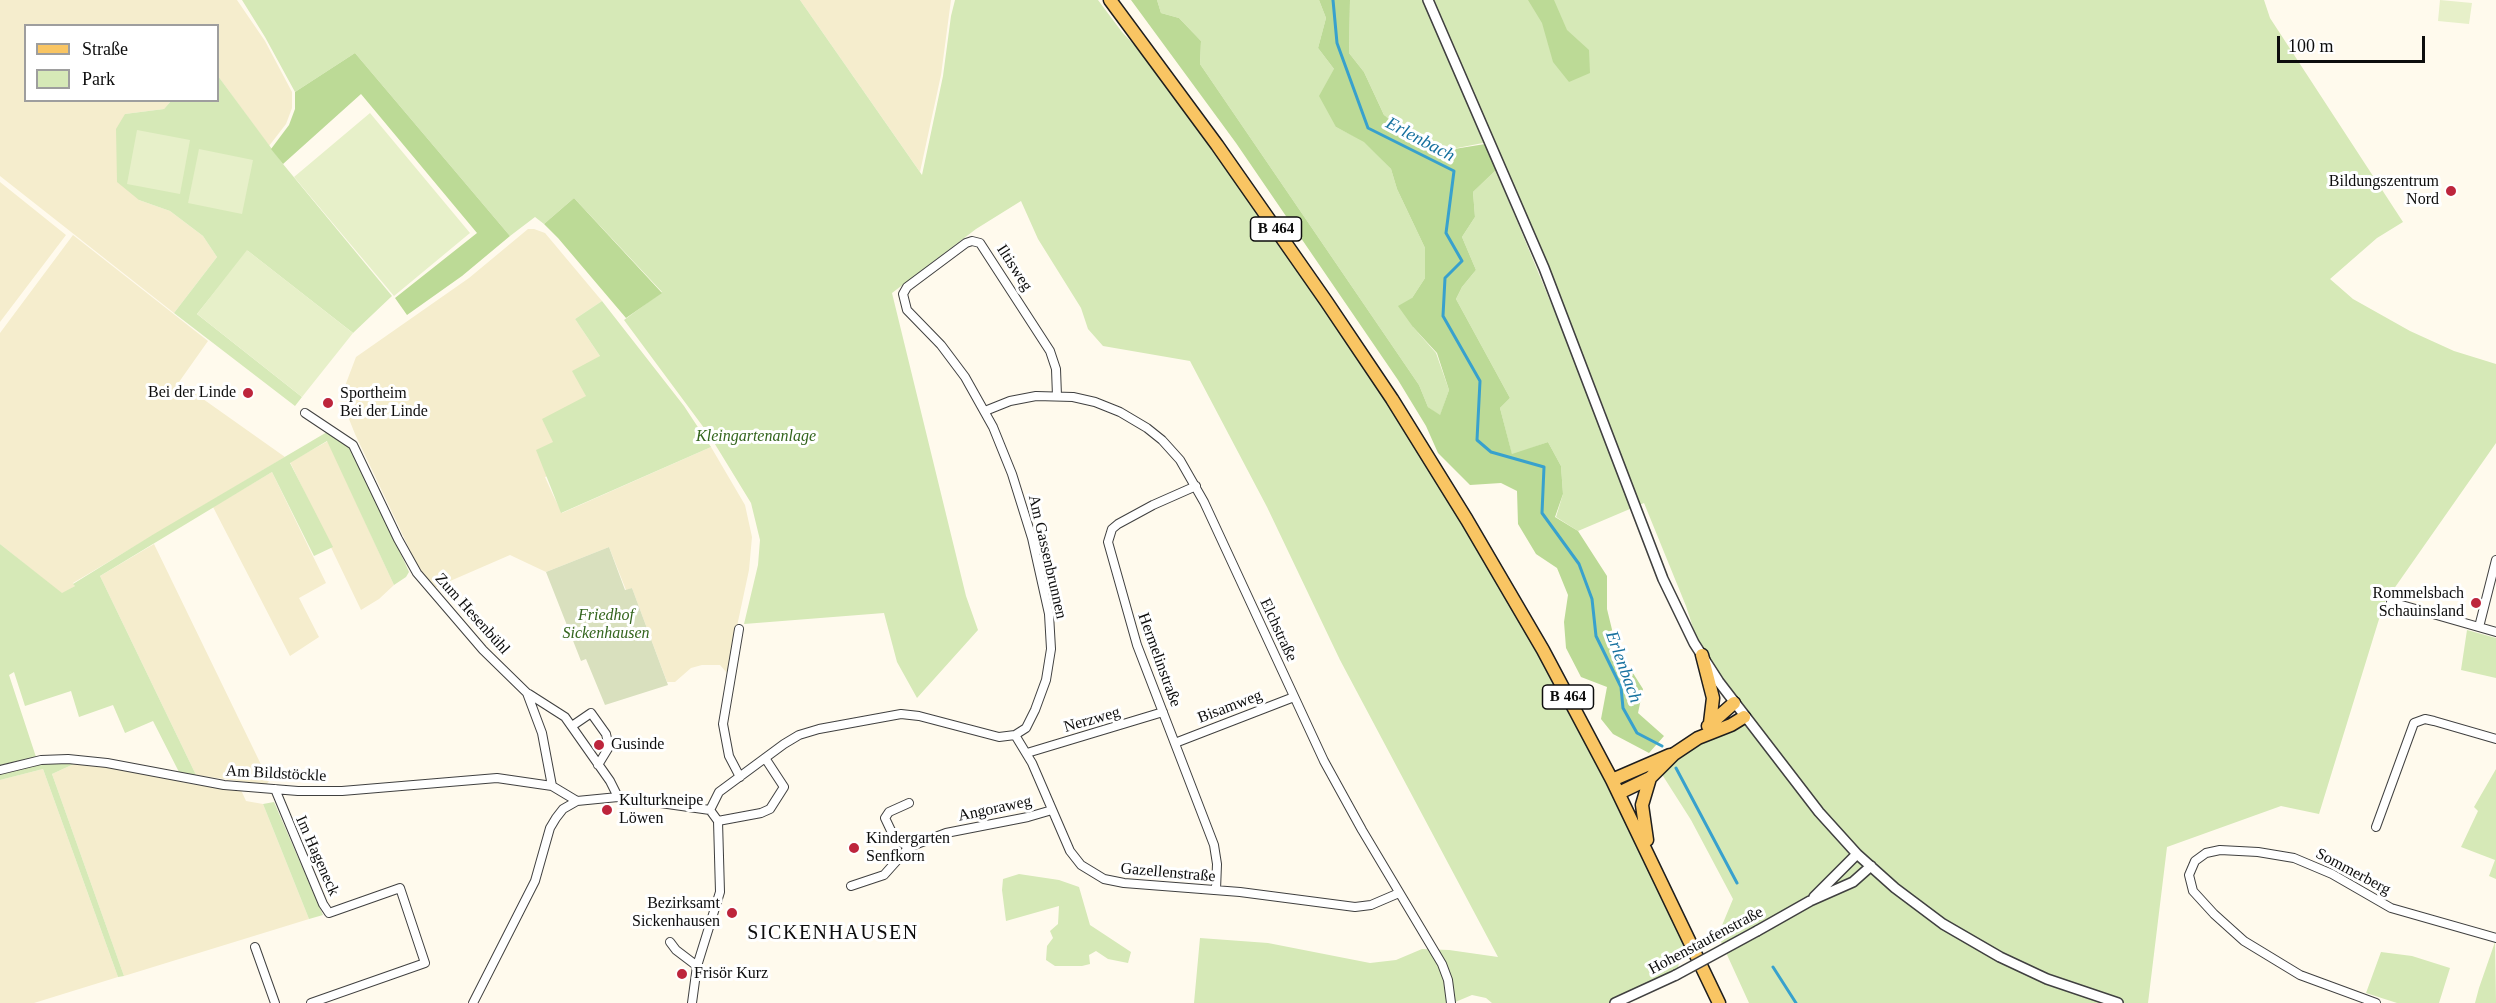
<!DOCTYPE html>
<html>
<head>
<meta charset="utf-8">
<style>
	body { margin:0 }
	#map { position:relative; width:2496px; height:1003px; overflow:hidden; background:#fffaed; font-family:Georgia,serif }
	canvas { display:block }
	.legend { position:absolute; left:24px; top:24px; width:195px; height:78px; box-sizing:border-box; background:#fff; border:2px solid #9e9e9e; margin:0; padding:8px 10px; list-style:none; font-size:18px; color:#0d0d0d }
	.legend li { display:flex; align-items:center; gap:12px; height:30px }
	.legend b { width:30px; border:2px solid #9e9e9e }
	.scale { position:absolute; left:2277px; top:36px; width:148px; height:27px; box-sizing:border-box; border:3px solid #0d0d0d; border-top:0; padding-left:8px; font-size:18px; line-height:21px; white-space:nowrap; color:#0d0d0d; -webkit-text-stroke:4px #fff; paint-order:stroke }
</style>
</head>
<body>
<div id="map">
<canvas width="2496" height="1003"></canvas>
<ul class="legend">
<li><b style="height:8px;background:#f9c563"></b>Straße</li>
<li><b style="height:16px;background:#d6e9b7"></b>Park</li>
</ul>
<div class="scale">100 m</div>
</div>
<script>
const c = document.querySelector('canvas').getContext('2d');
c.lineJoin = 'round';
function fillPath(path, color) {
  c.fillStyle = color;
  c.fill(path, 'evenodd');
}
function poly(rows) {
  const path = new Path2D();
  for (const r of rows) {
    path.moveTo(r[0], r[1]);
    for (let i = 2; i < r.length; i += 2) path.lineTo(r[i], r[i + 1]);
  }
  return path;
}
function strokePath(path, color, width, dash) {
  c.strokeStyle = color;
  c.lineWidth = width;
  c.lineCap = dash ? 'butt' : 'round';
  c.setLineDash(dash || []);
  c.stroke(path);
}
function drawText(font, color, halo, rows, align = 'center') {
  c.font = font + ' Georgia,serif';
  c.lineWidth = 6;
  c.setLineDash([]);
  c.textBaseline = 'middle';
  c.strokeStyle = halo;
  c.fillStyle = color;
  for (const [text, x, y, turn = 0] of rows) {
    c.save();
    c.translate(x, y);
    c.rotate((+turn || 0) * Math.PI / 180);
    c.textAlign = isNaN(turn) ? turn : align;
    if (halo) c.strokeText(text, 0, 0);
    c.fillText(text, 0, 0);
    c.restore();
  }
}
const farmland = poly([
	[0,0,237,0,265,41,292,92,292,108,286,124,269,146,218,76,218,26,26,26,26,100,171,101,164,109,125,114,139,200,170,211,203,236,217,257,174,313,0,176],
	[800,0,951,0,941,75,920,172],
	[0,182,66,235,0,322],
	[528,229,534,229,545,233,602,301,575,319,600,356,586,396,553,442,548,476,545,477,553,495,562,513,711,447,745,505,752,537,749,570,727,673,720,665,702,665,691,668,675,682,667,682,632,588,626,590,609,547,546,572,510,555,434,588,417,565,355,434,347,414,345,386,356,357,469,278],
	[73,235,208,341,179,382,285,457,73,583,75,586,62,594,0,544,0,333],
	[328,441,394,585,379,599,361,610,290,462],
	[272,472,326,583,299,598,319,637,290,656,213,507],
	[154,544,269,781,266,785,196,775,100,576],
	[76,763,99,765,197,785,241,790,246,801,263,804,309,919,124,976,52,774],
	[43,769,118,977,34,1003,0,1003,0,780]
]);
const green = poly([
	[242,0,800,0,922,175,943,76,951,16,955,0,1098,0,1122,32,1179,93,1467,520,1687,932,1676,975,1615,1003,1492,1003,1486,998,1472,995,1453,1003,1194,1003,1200,938,1268,943,1370,963,1396,960,1422,949,1449,950,1498,957,1340,660,1267,507,1190,361,1103,346,1088,329,1081,308,1038,239,1021,201,976,229,892,293,966,596,978,630,917,698,897,662,884,613,744,624,758,565,760,540,751,503,710,436,624,320,662,292,574,198,544,224,535,217,510,236,355,53,295,92,265,37],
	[1157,0,1319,0,1326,18,1318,48,1334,69,1336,127,1364,141,1391,169,1397,189,1425,248,1425,278,1412,298,1413,327,1436,353,1449,390,1440,416,1428,407,1419,385,1200,64,1201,41,1179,18,1161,13],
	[1350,0,2264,0,2270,18,2403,222,2377,238,2330,279,2353,299,2410,331,2454,351,2496,364,2496,443,2384,603,2319,814,2281,806,2167,847,2148,1003,1749,1003,1718,935,1733,899,1691,820,1656,765,1744,717,1702,655,1686,606,1644,503,1578,531,1556,517,1563,494,1561,466,1548,442,1512,455,1500,408,1510,398,1456,299,1462,287,1476,270,1462,237,1475,217,1473,192,1496,170,1598,417,1606,413,1493,141,1442,151,1414,142,1385,117,1364,72,1349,53],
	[218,76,283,164,392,296,353,333,248,251,197,314,302,397,295,406,174,313,217,257,203,236,170,211,139,200,117,182,116,129,125,114,164,109,171,101,218,100],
	[602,301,684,406,711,447,561,513,536,450,553,442,542,419,586,396,572,371,600,356,575,319],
	[327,432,351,448,405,563,409,572,406,577,394,585,327,441,290,463,333,547,314,556,272,472,100,576,196,775,179,772,153,721,125,733,113,705,79,717,71,691,25,706,14,672,9,675,36,757,0,765,0,544,62,593,75,586,73,584,154,534],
	[2467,630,2496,638,2496,678,2461,670],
	[51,762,76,763,52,774,124,976,118,977,43,769,0,780,0,773],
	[2496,769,2496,879,2489,876,2495,860,2461,847,2478,811,2474,807],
	[274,802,323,915,309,919,263,804],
	[1019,874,1059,880,1079,887,1090,925,1131,952,1128,963,1108,959,1096,951,1089,955,1090,964,1082,966,1055,966,1046,960,1047,946,1053,938,1050,931,1058,924,1059,906,1006,921,1002,890,1003,879],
	[2495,942,2496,1003,2475,1003,2479,988],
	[2381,952,2412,956,2450,968,2439,1003,2397,1003,2366,993]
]);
const forest = poly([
	[1131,0,1157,0,1161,13,1179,18,1201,41,1200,64,1419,385,1428,407,1440,415,1449,390,1437,353,1413,327,1398,306,1412,298,1425,278,1425,248,1397,189,1391,169,1364,142,1336,127,1319,96,1334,69,1318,48,1326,18,1319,0,1350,0,1349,53,1364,72,1384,115,1414,142,1442,151,1485,144,1496,170,1473,192,1475,217,1462,237,1476,270,1462,287,1456,299,1510,398,1500,408,1512,454,1548,442,1561,466,1563,494,1555,517,1578,531,1607,576,1607,609,1616,646,1643,689,1638,713,1664,736,1649,753,1613,734,1601,719,1607,687,1581,677,1566,648,1564,622,1568,595,1557,568,1536,554,1518,524,1517,491,1501,483,1470,485,1438,453,1426,426,1398,380,1236,143],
	[1528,0,1554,0,1567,30,1589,50,1590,73,1569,82,1553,62,1542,23],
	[355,53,510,236,462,276,407,315,395,298,477,233,361,94,283,164,271,149,289,125,295,109,295,92],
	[574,198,662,293,626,318,558,238,544,224]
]);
const cemetery = poly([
	[609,547,625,590,632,588,668,685,605,705,586,659,581,661,546,572]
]);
const pitch = poly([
	[2440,0,2472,3,2469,24,2438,21],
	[370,113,470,233,394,296,294,177],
	[137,130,190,140,180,194,127,184],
	[199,149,253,160,242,214,188,203],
	[247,250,353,333,302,397,197,314]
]);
const stream = poly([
	[1333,0,1337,43,1368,128,1454,171,1446,233,1462,261,1445,278,1443,316,1480,381,1477,440,1491,452,1544,467,1542,513,1579,564,1592,599,1596,636,1621,687,1623,708,1637,733,1662,746],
	[1676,768,1737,883],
	[1773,967,1796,1003]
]);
const minor = poly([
	[985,411,1010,401,1036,396,1073,397,1095,402,1120,412,1147,428,1162,440,1180,460,1204,502,1324,761,1362,830,1442,964,1448,980,1451,1003],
	[305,413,353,445,398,539,417,573,483,650,527,693,542,733,552,786,577,801],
	[1196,486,1153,505,1118,524,1112,529,1108,542,1137,645,1214,845,1217,864,1216,890],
	[2391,602,2496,632],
	[2479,627,2496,560],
	[739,629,723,724,729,756,740,777],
	[529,694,565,717,610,781,618,797],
	[572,726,591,713,606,734,609,747,598,765],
	[1015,735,1032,763,1070,851,1081,865,1104,879,1124,883,1240,892,1355,907,1371,905,1399,893],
	[1175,743,1294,697],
	[1027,753,1163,712],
	[0,770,41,760,68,759,107,763,224,785,298,791,342,791,497,778,552,786],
	[275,789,323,904,329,913,400,888,425,963,311,1003],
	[909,803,889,812,885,818,895,839,909,847],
	[710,810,719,792,784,744,799,735,819,729,901,714,919,716,999,737,1015,735,1026,728,1035,710,1046,680,1051,649,1049,614,1032,538,1012,474,993,427,965,377,941,345,907,310,903,294,907,287,966,243,972,241,980,243,1050,351,1056,369,1057,396],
	[718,821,761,813,770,809,784,787,765,758],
	[2376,827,2414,723,2425,719,2434,721,2496,739],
	[851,886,884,875,909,847,946,833,1028,817,1052,810],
	[670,942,676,950,697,966],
	[255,947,275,1003],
	[473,1003,535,881,550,828,556,818,563,809,577,801,618,797,710,810,718,821,720,892,697,966,692,1003],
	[2376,1003,2300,975,2244,941,2214,914,2193,891,2189,875,2195,861,2206,853,2220,850,2258,852,2294,858,2332,874,2391,908,2496,938]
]);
const tertiary = poly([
	[1428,0,1544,268,1663,579,1694,643,1719,682,1819,812,1857,854,1895,888,1943,924,2000,957,2047,979,2118,1003],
	[1814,897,1857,854],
	[1757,931,1810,901,1853,882,1871,866],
	[1615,1003,1676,975]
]);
const primary = poly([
	[1110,0,1217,145,1326,301,1392,399,1467,520,1543,650,1612,780,1719,1003],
	[1702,655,1713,698,1710,723],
	[1708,726,1734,703],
	[1612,780,1670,755],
	[1619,793,1650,778,1674,754,1698,738,1731,725,1744,717],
	[1647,840,1642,805,1650,778]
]);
const tertiaryBridge = poly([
	[1676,975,1757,931]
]);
const markers = [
	[2451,191,6,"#bd253c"],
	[248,393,6,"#bd253c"],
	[328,403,6,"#bd253c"],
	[2476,603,6,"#bd253c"],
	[599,745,6,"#bd253c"],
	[607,810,6,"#bd253c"],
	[854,848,6,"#bd253c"],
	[732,913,6,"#bd253c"],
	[682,974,6,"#bd253c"]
];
const shields = [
	[1276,229,51],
	[1568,697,51]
];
const shieldNames = [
	["B 464",1276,229],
	["B 464",1568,697]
];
const poiNames = [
	["Bildungszentrum",2439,182,"right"],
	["Nord",2439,200,"right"],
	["Bei der Linde",236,393,"right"],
	["Sportheim",340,394],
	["Bei der Linde",340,412],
	["Rommelsbach",2464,594,"right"],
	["Schauinsland",2464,612,"right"],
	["Gusinde",611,745],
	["Kulturkneipe",619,801],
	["Löwen",619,819],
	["Kindergarten",866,839],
	["Senfkorn",866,857],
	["Bezirksamt",720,904,"right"],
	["Sickenhausen",720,922,"right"],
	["Frisör Kurz",694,974]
];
const streetNames = [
	["Iltisweg",1014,268,57],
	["Am Gassenbrunnen",1047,557,77],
	["Zum Hesenbühl",472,614,48],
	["Elchstraße",1278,630,65],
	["Hermelinstraße",1159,660,70],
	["Bisamweg",1230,707,-21],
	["Nerzweg",1092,720,-16],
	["Am Bildstöckle",276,774,3],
	["Angoraweg",995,809,-12],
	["Im Hageneck",317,856,66],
	["Sommerberg",2353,872,28],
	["Gazellenstraße",1168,873,5],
	["Hohenstaufenstraße",1706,941,-28]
];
const parkNames = [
	["Kleingartenanlage",756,437],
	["Friedhof",606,616],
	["Sickenhausen",606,634]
];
const waterNames = [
	["Erlenbach",1420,140,28],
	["Erlenbach",1623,667,70]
];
const quarterNames = [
	["SICKENHAUSEN",833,934]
];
fillPath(farmland, '#f5edcd');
fillPath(green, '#d6e9b7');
fillPath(forest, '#bcda96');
fillPath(cemetery, '#d9e0be');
fillPath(pitch, '#e7f0c9');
strokePath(stream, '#38a1cd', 3);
strokePath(minor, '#404040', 10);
strokePath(tertiary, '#404040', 12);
strokePath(primary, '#1e1e1e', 15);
strokePath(minor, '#fff', 8);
strokePath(tertiary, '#fff', 9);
strokePath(primary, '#f9c563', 12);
strokePath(tertiaryBridge, '#404040', 12, []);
strokePath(tertiaryBridge, '#fff', 9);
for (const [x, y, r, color] of markers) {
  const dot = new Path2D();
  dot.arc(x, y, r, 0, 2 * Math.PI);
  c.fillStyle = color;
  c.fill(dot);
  strokePath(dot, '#fff', 2);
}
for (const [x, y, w] of shields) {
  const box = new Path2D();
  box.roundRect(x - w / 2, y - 12, w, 24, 4.5);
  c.fillStyle = '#fff';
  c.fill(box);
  strokePath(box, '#0d0d0d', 1.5);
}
drawText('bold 15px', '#0d0d0d', null, shieldNames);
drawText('16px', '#0d0d0d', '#fff', poiNames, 'left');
drawText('16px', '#0d0d0d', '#fff', streetNames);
drawText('italic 16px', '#33651d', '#fff', parkNames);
drawText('italic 18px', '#16719f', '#fff', waterNames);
c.letterSpacing = '1.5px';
drawText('20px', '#0d0d0d', '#fff', quarterNames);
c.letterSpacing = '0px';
</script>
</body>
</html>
